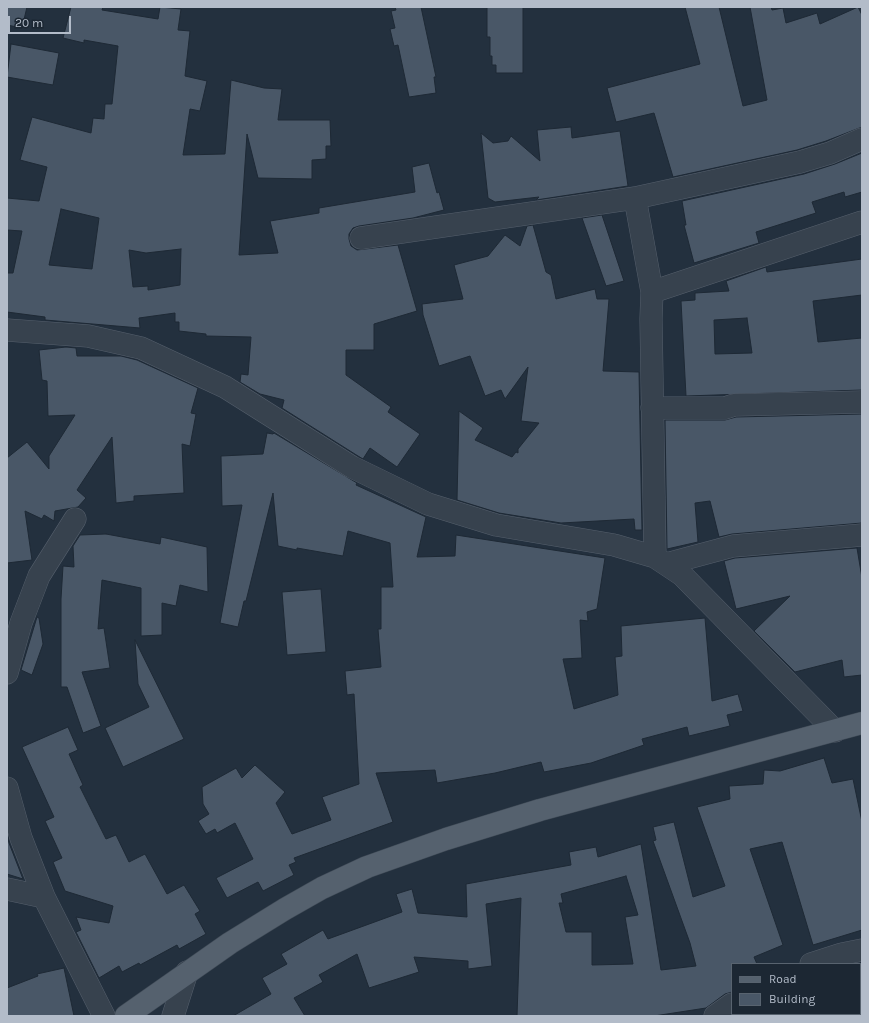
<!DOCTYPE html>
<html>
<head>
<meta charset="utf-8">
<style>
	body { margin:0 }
	#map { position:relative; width:869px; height:1023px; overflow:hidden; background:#23303e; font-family:Karla,sans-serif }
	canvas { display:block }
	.frame { position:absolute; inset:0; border:8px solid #b3bcc9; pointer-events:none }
	.legend { position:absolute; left:731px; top:963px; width:130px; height:52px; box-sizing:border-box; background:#1c2733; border:1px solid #58636f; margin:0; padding:5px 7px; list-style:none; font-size:12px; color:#b3bcc9 }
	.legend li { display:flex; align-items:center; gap:8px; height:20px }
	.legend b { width:20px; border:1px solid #58636f }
	.scale { position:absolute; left:8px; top:16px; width:63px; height:18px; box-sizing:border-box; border:2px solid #b3bcc9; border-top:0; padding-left:5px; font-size:12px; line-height:14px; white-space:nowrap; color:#b3bcc9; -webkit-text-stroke:3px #1c2733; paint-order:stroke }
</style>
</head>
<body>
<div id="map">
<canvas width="869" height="1023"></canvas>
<div class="frame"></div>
<ul class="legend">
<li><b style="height:5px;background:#55616e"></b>Road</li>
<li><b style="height:11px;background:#495767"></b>Building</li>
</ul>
<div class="scale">20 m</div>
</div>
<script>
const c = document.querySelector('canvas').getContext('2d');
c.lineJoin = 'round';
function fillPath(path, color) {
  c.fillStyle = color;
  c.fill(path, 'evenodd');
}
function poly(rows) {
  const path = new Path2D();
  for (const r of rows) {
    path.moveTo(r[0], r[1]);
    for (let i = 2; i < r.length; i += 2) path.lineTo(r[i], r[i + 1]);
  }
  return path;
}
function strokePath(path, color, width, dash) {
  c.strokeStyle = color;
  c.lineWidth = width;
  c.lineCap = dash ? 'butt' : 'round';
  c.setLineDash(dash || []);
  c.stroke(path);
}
const building = poly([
	[7,7,27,7,22,28,7,25,7,7],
	[71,7,103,7,102,10,158,19,160,7,181,9,178,30,190,31,185,76,207,81,200,111,190,109,183,155,225,154,231,80,264,88,282,89,278,120,330,120,331,146,326,146,326,159,312,160,312,179,258,178,247,134,239,255,278,253,270,221,319,213,319,208,415,192,412,167,429,163,437,193,439,192,444,210,413,218,359,226,353,228,349,234,349,239,351,246,357,250,398,245,417,311,374,324,374,350,346,350,346,375,391,407,388,412,420,434,397,467,370,448,363,459,358,456,282,408,284,400,260,394,240,382,241,374,248,375,251,337,206,336,206,334,179,331,179,322,175,322,175,313,139,318,140,328,45,320,45,317,7,312,7,273,13,273,22,231,7,230,7,198,39,201,47,167,20,160,32,117,91,133,93,118,104,119,105,104,112,104,118,46,84,40,84,43,63,38,71,7],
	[61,209,99,218,92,269,49,265,61,209],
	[181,249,180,285,148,290,148,286,133,287,129,250,146,253,181,249],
	[395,7,421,7,436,77,434,77,436,93,409,97,398,45,394,46,390,29,395,28,391,11,396,10,395,7],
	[487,7,523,7,523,73,496,73,496,65,492,65,492,56,490,56,490,37,487,37,487,7],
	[685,7,719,7,743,106,767,100,750,7,771,7,772,10,783,8,786,23,817,13,820,24,858,7,862,15,862,127,826,141,797,150,673,177,654,113,616,122,607,88,700,64,685,7],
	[11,44,59,53,53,85,7,77,11,44],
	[571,127,572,138,620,131,628,186,536,200,539,197,495,202,488,198,481,133,493,143,508,141,511,136,540,161,537,130,571,127],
	[862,153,862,192,845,197,844,192,812,202,816,213,756,232,759,243,694,263,684,225,686,225,682,201,804,174,835,164,862,153],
	[602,215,624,281,606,286,582,218,602,215],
	[533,225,546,272,551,275,556,299,595,289,597,299,609,299,603,371,639,372,642,530,635,530,634,519,561,523,499,513,457,500,459,411,483,428,475,440,512,457,516,452,518,453,518,449,539,423,521,421,528,367,505,399,501,390,485,396,470,356,439,366,423,315,422,304,463,299,454,265,488,256,505,235,520,246,527,226,533,225],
	[862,259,862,295,813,301,818,342,862,338,862,390,686,396,681,301,695,300,695,293,729,291,726,281,766,267,767,272,862,259],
	[747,318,752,353,715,354,714,320,747,318],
	[66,347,76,348,77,356,121,356,137,360,198,388,191,413,196,414,190,446,182,444,184,493,134,496,134,501,116,503,112,437,77,490,86,498,78,507,55,511,54,521,44,515,42,519,25,511,32,560,7,563,7,458,27,442,49,469,49,456,75,415,48,416,47,381,42,380,39,350,66,347],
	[862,414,862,523,732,534,719,537,710,501,695,503,698,542,667,549,665,420,725,420,736,417,862,414],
	[267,433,273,434,274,433,357,483,356,485,426,517,417,557,455,556,456,535,605,558,597,609,587,612,588,621,580,620,582,658,563,659,574,709,618,695,615,657,622,656,621,626,705,618,712,701,738,694,743,711,727,715,730,726,689,736,687,727,642,739,644,745,591,763,544,772,541,762,495,773,437,783,435,770,376,773,393,822,294,858,296,862,289,865,294,875,263,891,258,882,227,898,216,878,253,859,235,823,217,833,215,829,206,834,198,821,209,814,203,804,202,787,236,768,242,778,255,765,285,792,276,803,292,834,331,820,322,797,359,784,354,694,347,695,345,671,381,667,378,629,381,629,381,587,393,587,390,543,348,531,343,556,297,548,297,550,278,546,273,493,246,601,244,601,238,627,220,623,242,505,222,506,221,456,263,454,267,433],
	[106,534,160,544,161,537,207,547,208,592,180,585,176,606,162,603,162,635,141,636,141,588,102,580,98,629,104,628,110,668,82,672,101,726,83,733,67,687,61,687,61,599,63,566,74,567,73,546,80,535,106,534],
	[857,548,862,578,862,675,844,677,842,660,795,672,754,631,790,596,736,609,724,561,735,558,857,548],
	[321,589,326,652,287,655,282,592,321,589],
	[37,617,39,618,43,644,32,675,21,670,37,617],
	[135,640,184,739,123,767,105,728,149,707,138,684,135,640],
	[68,727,78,750,69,754,83,785,80,787,106,839,116,835,129,862,145,854,167,894,184,885,200,911,195,914,206,934,179,949,177,945,140,965,139,963,122,972,119,966,99,978,76,932,81,930,76,917,109,923,113,906,65,891,53,862,62,858,45,821,54,817,22,747,68,727],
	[824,758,832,783,853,779,862,822,862,930,813,945,782,842,750,849,783,945,754,957,757,964,732,964,732,992,725,994,706,1008,654,1016,517,1016,521,898,486,904,492,966,468,969,468,961,414,957,419,972,369,988,357,954,319,975,323,982,294,998,305,1016,233,1016,271,994,262,978,287,964,281,954,323,930,328,939,402,912,396,894,412,889,418,913,467,917,466,884,571,865,569,852,596,847,598,857,641,844,661,970,696,966,690,943,653,841,656,840,653,827,674,822,693,897,725,886,697,807,730,799,729,786,763,784,764,770,780,771,824,758],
	[626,876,638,915,625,917,633,964,592,965,592,932,566,932,559,903,563,903,561,894,626,876],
	[7,834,9,843,23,879,7,874,7,834],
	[64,968,74,1016,7,1016,7,988,38,976,37,974,64,968]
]);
const minor = poly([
	[635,198,652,292,651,319,655,557],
	[361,238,635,198,800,162,830,153,862,139],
	[652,292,862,222],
	[7,330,88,336,141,348,225,387,352,467,428,504,496,525,614,545,655,557,682,575,835,731],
	[652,408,725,408,734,405,862,402],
	[666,564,733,546,862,535],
	[7,673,21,623,39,576,75,519],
	[7,788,21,838,44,897,104,1016],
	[7,889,44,897],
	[811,964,842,954,862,950],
	[173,1016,187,972],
	[715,1016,732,1004]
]);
const primary = poly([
	[126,1016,230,943,285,909,322,888,367,867,446,839,540,810,862,723]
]);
fillPath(building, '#495767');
strokePath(building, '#1e2935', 1);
strokePath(minor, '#555f6c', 23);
strokePath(primary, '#404b57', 23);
strokePath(minor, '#37424e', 22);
strokePath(primary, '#55616e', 22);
</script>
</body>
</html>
